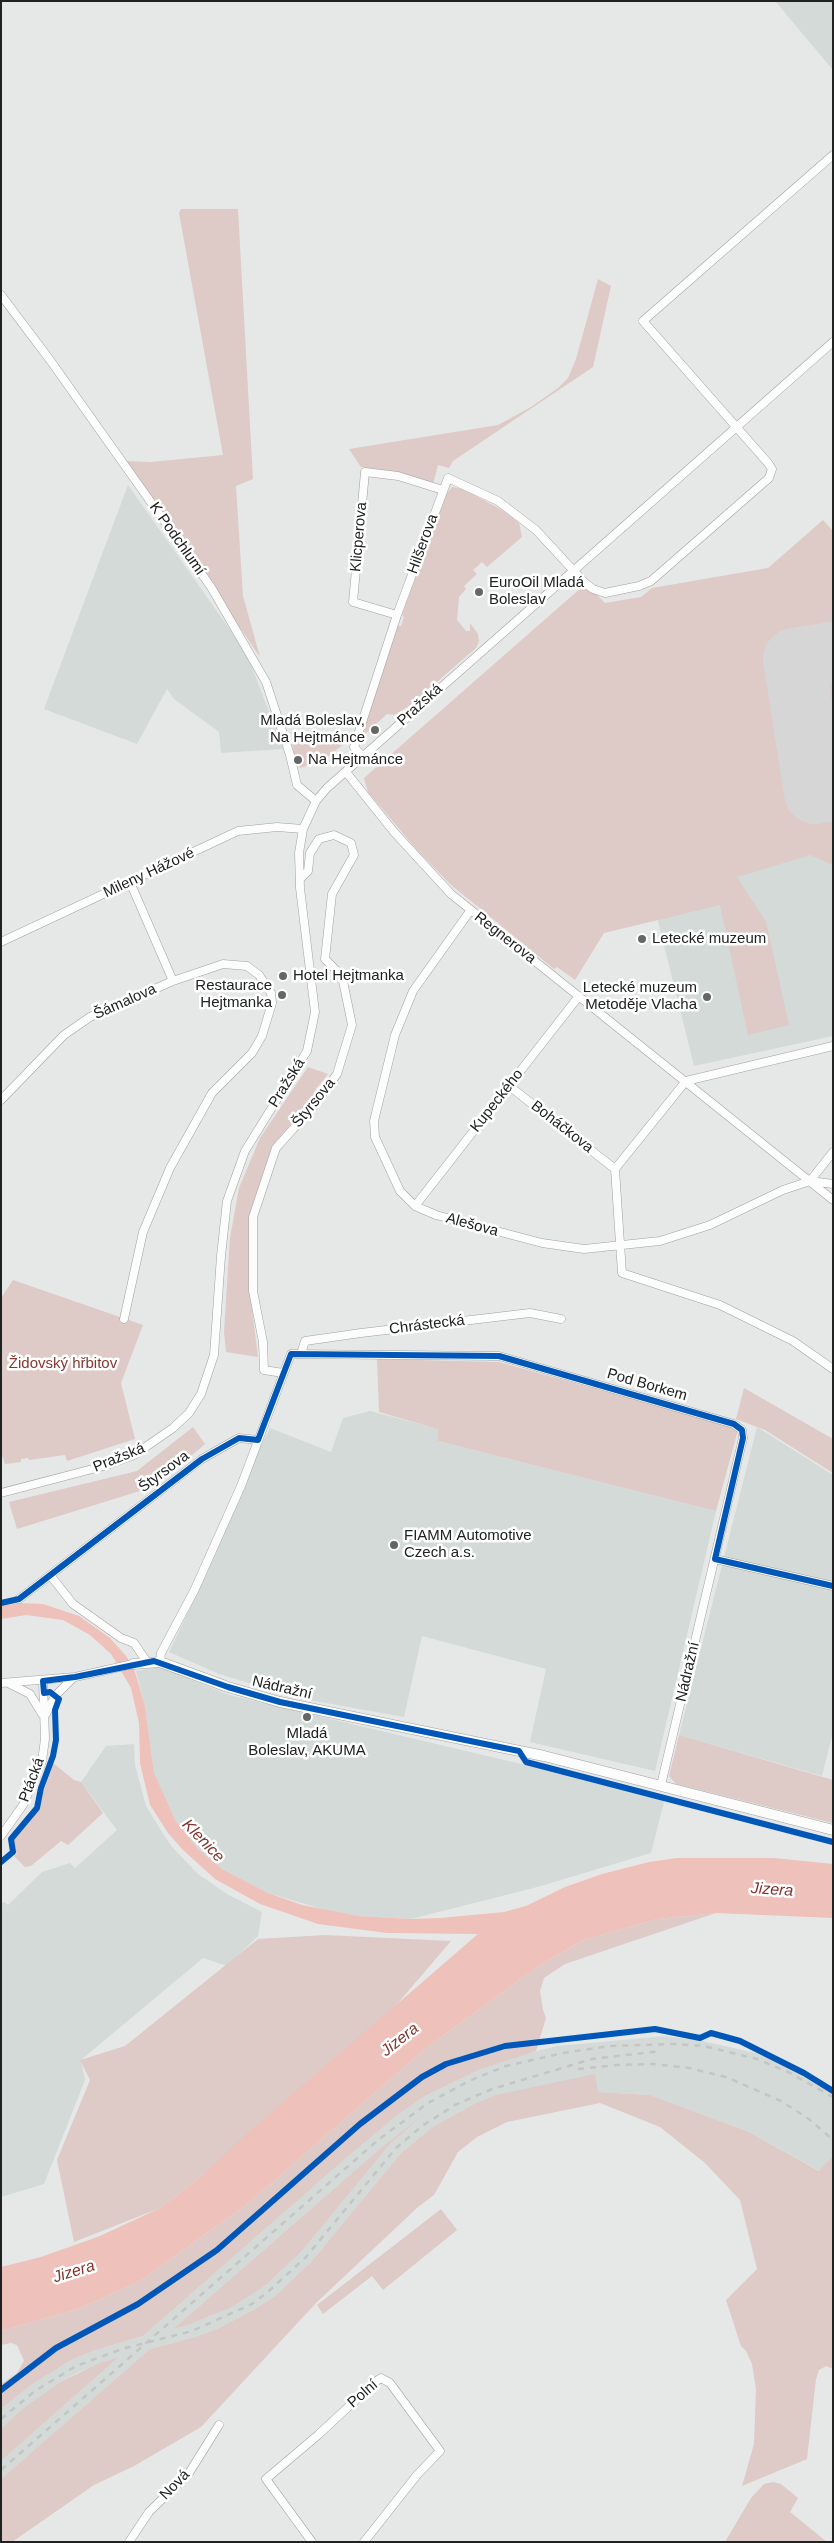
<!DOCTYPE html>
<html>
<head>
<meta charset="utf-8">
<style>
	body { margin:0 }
	#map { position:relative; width:834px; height:2543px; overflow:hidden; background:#e6e8e7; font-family:Arial,sans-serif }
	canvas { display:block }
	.frame { position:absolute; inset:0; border:2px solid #202121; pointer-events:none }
</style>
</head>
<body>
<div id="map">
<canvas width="834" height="2543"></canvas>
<div class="frame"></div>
</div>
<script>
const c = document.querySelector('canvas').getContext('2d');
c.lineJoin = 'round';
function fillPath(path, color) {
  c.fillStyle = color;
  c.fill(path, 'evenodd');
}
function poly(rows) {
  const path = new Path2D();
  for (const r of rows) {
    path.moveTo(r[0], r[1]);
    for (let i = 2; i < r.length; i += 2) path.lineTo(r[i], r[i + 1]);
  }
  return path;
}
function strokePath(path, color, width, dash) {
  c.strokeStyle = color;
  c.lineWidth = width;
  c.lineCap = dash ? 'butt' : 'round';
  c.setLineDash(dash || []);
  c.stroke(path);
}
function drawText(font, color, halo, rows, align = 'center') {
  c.font = font + ' Arial,sans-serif';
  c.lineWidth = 5;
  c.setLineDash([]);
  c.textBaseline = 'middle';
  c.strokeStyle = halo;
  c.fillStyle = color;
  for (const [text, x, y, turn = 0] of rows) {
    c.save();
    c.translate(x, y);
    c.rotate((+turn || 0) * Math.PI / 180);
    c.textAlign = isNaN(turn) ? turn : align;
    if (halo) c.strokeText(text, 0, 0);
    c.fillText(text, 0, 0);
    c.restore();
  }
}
const built = poly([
	[775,1,833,1,833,70],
	[128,485,247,654,283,749,221,753,219,732,174,699,167,689,137,744,44,709],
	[833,596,833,1036,694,1066,657,917],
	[370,1411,439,1429,438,1441,716,1511,655,1771,530,1742,546,1669,422,1636,404,1717,298,1698,219,1674,169,1652,214,1558,257,1452,270,1428,331,1452,343,1418],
	[757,1427,833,1475,833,1732,822,1776,679,1735],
	[160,1667,229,1695,665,1798,651,1853,541,1886,411,1919,358,1916,332,1912,268,1893,222,1869,198,1849,175,1820,167,1806,154,1773,145,1706,136,1671],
	[134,1744,135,1765,146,1806,162,1832,172,1847,198,1874,227,1894,262,1912,258,1936,227,1966,203,1958,81,2060,85,2080,44,2184,1,2197,1,1904,4,1902,8,1905,42,1872,70,1863,75,1868,117,1830,81,1782,106,1746],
	[665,2036,702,2041,756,2053,802,2072,833,2092,833,2156,820,2171,749,2132,650,2095,598,2092,474,2104,434,2126,401,2153,311,2262,275,2296,255,2309,217,2329,195,2337,150,2349,1,2479,1,2461,117,2359,79,2372,60,2382,1,2429,1,2409,31,2385,73,2359,96,2350,143,2336,345,2159,399,2114,425,2096,481,2069,523,2054,558,2046],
	[430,2111,391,2143,301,2252,266,2285,211,2316,174,2328,383,2146]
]);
const green = poly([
	[181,209,238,209,253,479,236,486,243,596,260,657,126,461,151,462,223,455,179,213],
	[598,279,611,286,593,367,453,461,449,468,438,465,433,484,398,472,361,467,349,449,498,425,531,407,558,388,568,378,576,359],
	[452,487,463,489,502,510,519,523,522,537,487,567,482,562,473,570,477,574,464,586,466,589,459,597,457,620,466,631,470,631,470,623,478,634,479,641,476,648,408,707,394,715,387,714,364,735,365,723,398,626,401,626,404,617,402,615,447,493],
	[823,520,833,531,833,865,810,855,737,877,766,922,789,1025,748,1035,720,905,604,933,575,980,557,967,554,969,450,884,417,850,368,792,364,778,582,587,597,595,605,603,641,597,652,588,768,568],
	[319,738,349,740,322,761,319,758,310,765,300,768,299,758,295,758,292,743],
	[308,1067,328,1074,316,1089,311,1102,272,1146,250,1217,249,1286,258,1357,226,1352,224,1332,230,1238,239,1188,260,1138],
	[13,1280,143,1325,121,1383,135,1439,67,1461,65,1455,29,1460,28,1458,21,1459,21,1462,5,1464,1,1453,1,1298],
	[377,1359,499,1362,733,1427,738,1430,716,1511,438,1441,438,1429,379,1412],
	[744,1388,833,1439,833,1473,765,1430,736,1419],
	[193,1427,205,1444,156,1486,17,1529,9,1502,137,1471],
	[679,1735,833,1780,833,1823,676,1784,669,1776],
	[53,1763,74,1780,81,1782,103,1813,68,1845,61,1841,31,1866,25,1867,14,1856,17,1854,13,1847,14,1840,38,1810],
	[716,1913,565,1964,544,1978,540,1991,543,2010,546,2018,536,2051,481,2069,425,2096,399,2114,345,2159,143,2336,96,2350,73,2359,31,2385,1,2409,1,2384,17,2373,24,2361,17,2345,11,2343,1,2345,1,2331,78,2309,140,2281,247,2204,426,2048,537,1967,581,1941,657,1919],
	[325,1935,451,1941,392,2010,203,2175,160,2208,74,2242,57,2160,90,2080,80,2060,125,2046,258,1939],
	[595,2074,598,2092,650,2095,749,2132,819,2171,833,2156,833,2369,826,2366,819,2370,816,2379,807,2459,742,2486,754,2444,756,2389,752,2364,746,2351,741,2346,726,2300,757,2269,740,2200,705,2163,660,2127,600,2103,507,2122,477,2137,458,2152,434,2195,418,2207,317,2302,201,2427,134,2466,94,2485,12,2542,1,2542,1,2479,150,2349,195,2337,217,2329,255,2309,275,2296,311,2262,401,2153,434,2126,474,2104,496,2095],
	[433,2108,391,2143,301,2252,266,2285,230,2308,190,2324,173,2329,383,2146],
	[441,2209,457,2230,383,2290,372,2276,323,2314,317,2305],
	[118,2358,110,2365,1,2461,1,2429,23,2409,60,2382,100,2363],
	[773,2482,781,2484,798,2498,790,2512,827,2542,725,2542,751,2498,764,2484]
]);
const water = poly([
	[20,1603,43,1604,79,1616,110,1638,127,1657,135,1672,145,1706,154,1773,175,1820,198,1849,222,1869,268,1893,302,1905,358,1916,411,1919,440,1918,504,1912,526,1906,565,1887,602,1874,649,1862,677,1858,774,1858,833,1864,833,1918,716,1913,657,1919,581,1941,537,1967,426,2048,247,2204,140,2281,78,2309,1,2331,1,2267,41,2257,100,2236,160,2208,203,2175,249,2132,478,1934,387,1933,318,1924,260,1904,215,1879,182,1849,168,1833,150,1805,140,1763,139,1723,131,1688,111,1654,90,1635,63,1620,26,1615,1,1619,1,1606]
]);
const runway = poly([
	[833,653,794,659,815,793,833,790]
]);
const minor = poly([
	[1,295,50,360,211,587,266,682,290,755,297,785,316,801],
	[397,615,353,602,365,472,398,476,443,490],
	[363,757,354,747,397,615,448,478,498,501,536,530,585,583,593,589,605,593,639,586,651,581,769,478,772,469,768,463,643,321,833,155],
	[346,772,394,832,451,894,833,1200],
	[130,882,173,981],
	[470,911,413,991,395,1035,374,1121,375,1137,400,1191,415,1206,436,1215,542,1243,584,1249,660,1241,710,1225,783,1190,810,1181,833,1152],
	[1,942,238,831,277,827,303,829],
	[833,1046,686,1081,615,1169,622,1273,720,1305,793,1341,833,1369],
	[508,1085,615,1169],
	[1,1100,64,1035,90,1017,173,981,223,964,247,966,259,975,271,993,272,1003,262,1036,252,1053,212,1093,170,1168,143,1232,124,1319],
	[810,1181,833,1184],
	[415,1206,579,996],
	[301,1354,305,1341,361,1333,530,1313,561,1319],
	[283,1373,264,1370,263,1342,253,1291,253,1217,276,1148,312,1108,337,1074,352,1025,342,976,325,959,332,894,354,855,351,843,334,835,319,839,310,853,308,871,300,879],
	[1,1493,104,1466,134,1455,173,1428,189,1413,201,1394,214,1355,221,1256,227,1201,245,1151,307,1051,315,1012,300,888,299,853,303,829,316,801,327,788,833,342],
	[715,1559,833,1586],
	[50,1575,73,1604,121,1638,134,1643,147,1662],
	[19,1599,202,1459,239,1438,258,1440],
	[160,1662,161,1653,194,1591,241,1486,291,1354,499,1356,734,1424,742,1430,743,1438,661,1785],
	[1,1683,75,1677,133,1664],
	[10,1684,30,1694,42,1714],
	[46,1714,55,1696,73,1678],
	[1,1836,23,1805,42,1761,45,1739,43,1681],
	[129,2542,149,2512,189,2473,219,2425],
	[312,2542,266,2479,318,2435,375,2382,381,2378,390,2383,440,2451,417,2475,364,2542]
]);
const tertiary = poly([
	[133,1664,160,1662,228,1687,280,1702,544,1756,833,1830]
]);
const rail = poly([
	[578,2069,617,2065,654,2064,689,2068,726,2077,781,2101,809,2119,833,2140],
	[1,2419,35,2391,76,2366,122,2349,192,2331,252,2304,270,2290,306,2257,396,2148,422,2126,455,2105,492,2089,592,2059,661,2051],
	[1,2470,378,2140,428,2103,469,2081,506,2066,563,2053,610,2046,673,2044,704,2046,757,2059,788,2072,833,2097]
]);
const cycleway = poly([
	[1,1603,19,1599,202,1459,239,1438,258,1440,291,1354,499,1356,734,1424,742,1430,743,1438,715,1559,833,1586],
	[1,1862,13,1852,11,1839,37,1808,41,1788,53,1756,56,1740,55,1710,59,1699,50,1692,44,1693,43,1681,75,1677,154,1661,228,1687,280,1702,519,1751,526,1762,833,1842],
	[1,2390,56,2348,138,2304,217,2250,360,2124,422,2077,446,2064,505,2046,655,2029,700,2038,711,2033,740,2041,804,2073,833,2091]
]);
const markers = [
	[479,592,5,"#656766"],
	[375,730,5,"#656766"],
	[298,760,5,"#656766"],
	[642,939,5,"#656766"],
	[283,976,5,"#656766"],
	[282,995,5,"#656766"],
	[707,997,5,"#656766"],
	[394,1545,5,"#656766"],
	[307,1717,5,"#656766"]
];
const streetNames = [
	["Klicperova",359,537,-85],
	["K Podchlumí",177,539,55],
	["Hilšerova",423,544,-70],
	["Pražská",420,705,-42],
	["Mileny Hážové",149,873,-25],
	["Regnerova",505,938,38],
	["Šámalova",125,1002,-24],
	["Pražská",287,1083,-58],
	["Kupeckého",497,1101,-52],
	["Štyrsova",314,1103,-51],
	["Boháčkova",562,1127,38],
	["Alešova",472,1225,15],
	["Chrástecká",427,1325,-7],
	["Pod Borkem",647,1385,16],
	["Pražská",119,1458,-22],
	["Štyrsova",164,1472,-37],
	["Nádražní",688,1672,-77],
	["Nádražní",282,1688,13],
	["Ptácká",32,1780,-69],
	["Polní",363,2394,-41],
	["Nová",175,2485,-46]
];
const poiNames = [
	["EuroOil Mladá",489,583],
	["Boleslav",489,600],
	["Mladá Boleslav,",365,721,"right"],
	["Na Hejtmánce",365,738,"right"],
	["Na Hejtmánce",308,760],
	["Letecké muzeum",652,939],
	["Hotel Hejtmanka",293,976],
	["Restaurace",272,986,"right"],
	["Hejtmanka",272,1003,"right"],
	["Letecké muzeum",697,988,"right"],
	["Metoděje Vlacha",697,1005,"right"],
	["FIAMM Automotive",404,1536],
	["Czech a.s.",404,1553],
	["Mladá",307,1734,"center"],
	["Boleslav, AKUMA",307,1751,"center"]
];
const parkNames = [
	["Židovský hřbitov",63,1364]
];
const waterNames = [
	["Klenice",203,1841,46],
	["Jizera",772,1890,4],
	["Jizera",400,2040,-38],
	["Jizera",74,2272,-17]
];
fillPath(built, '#d3dad7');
fillPath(green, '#decac6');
fillPath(water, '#eec1ba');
strokePath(runway, '#d6d6d6', 62);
strokePath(minor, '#9fa1a0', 9);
strokePath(tertiary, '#9fa1a0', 11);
strokePath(minor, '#fbfcfb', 8);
strokePath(tertiary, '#fbfcfb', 10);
strokePath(rail, '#c5c5c5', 2.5, [6, 6]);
strokePath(cycleway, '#0057b8', 6);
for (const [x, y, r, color] of markers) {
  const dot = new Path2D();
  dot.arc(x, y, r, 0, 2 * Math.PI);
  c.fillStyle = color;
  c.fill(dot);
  strokePath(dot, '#fff', 2);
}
drawText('15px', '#202121', '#fff', streetNames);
drawText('15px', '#202121', '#fff', poiNames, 'left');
drawText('15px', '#843830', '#fff', parkNames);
drawText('italic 16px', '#82352e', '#fff', waterNames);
</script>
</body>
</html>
